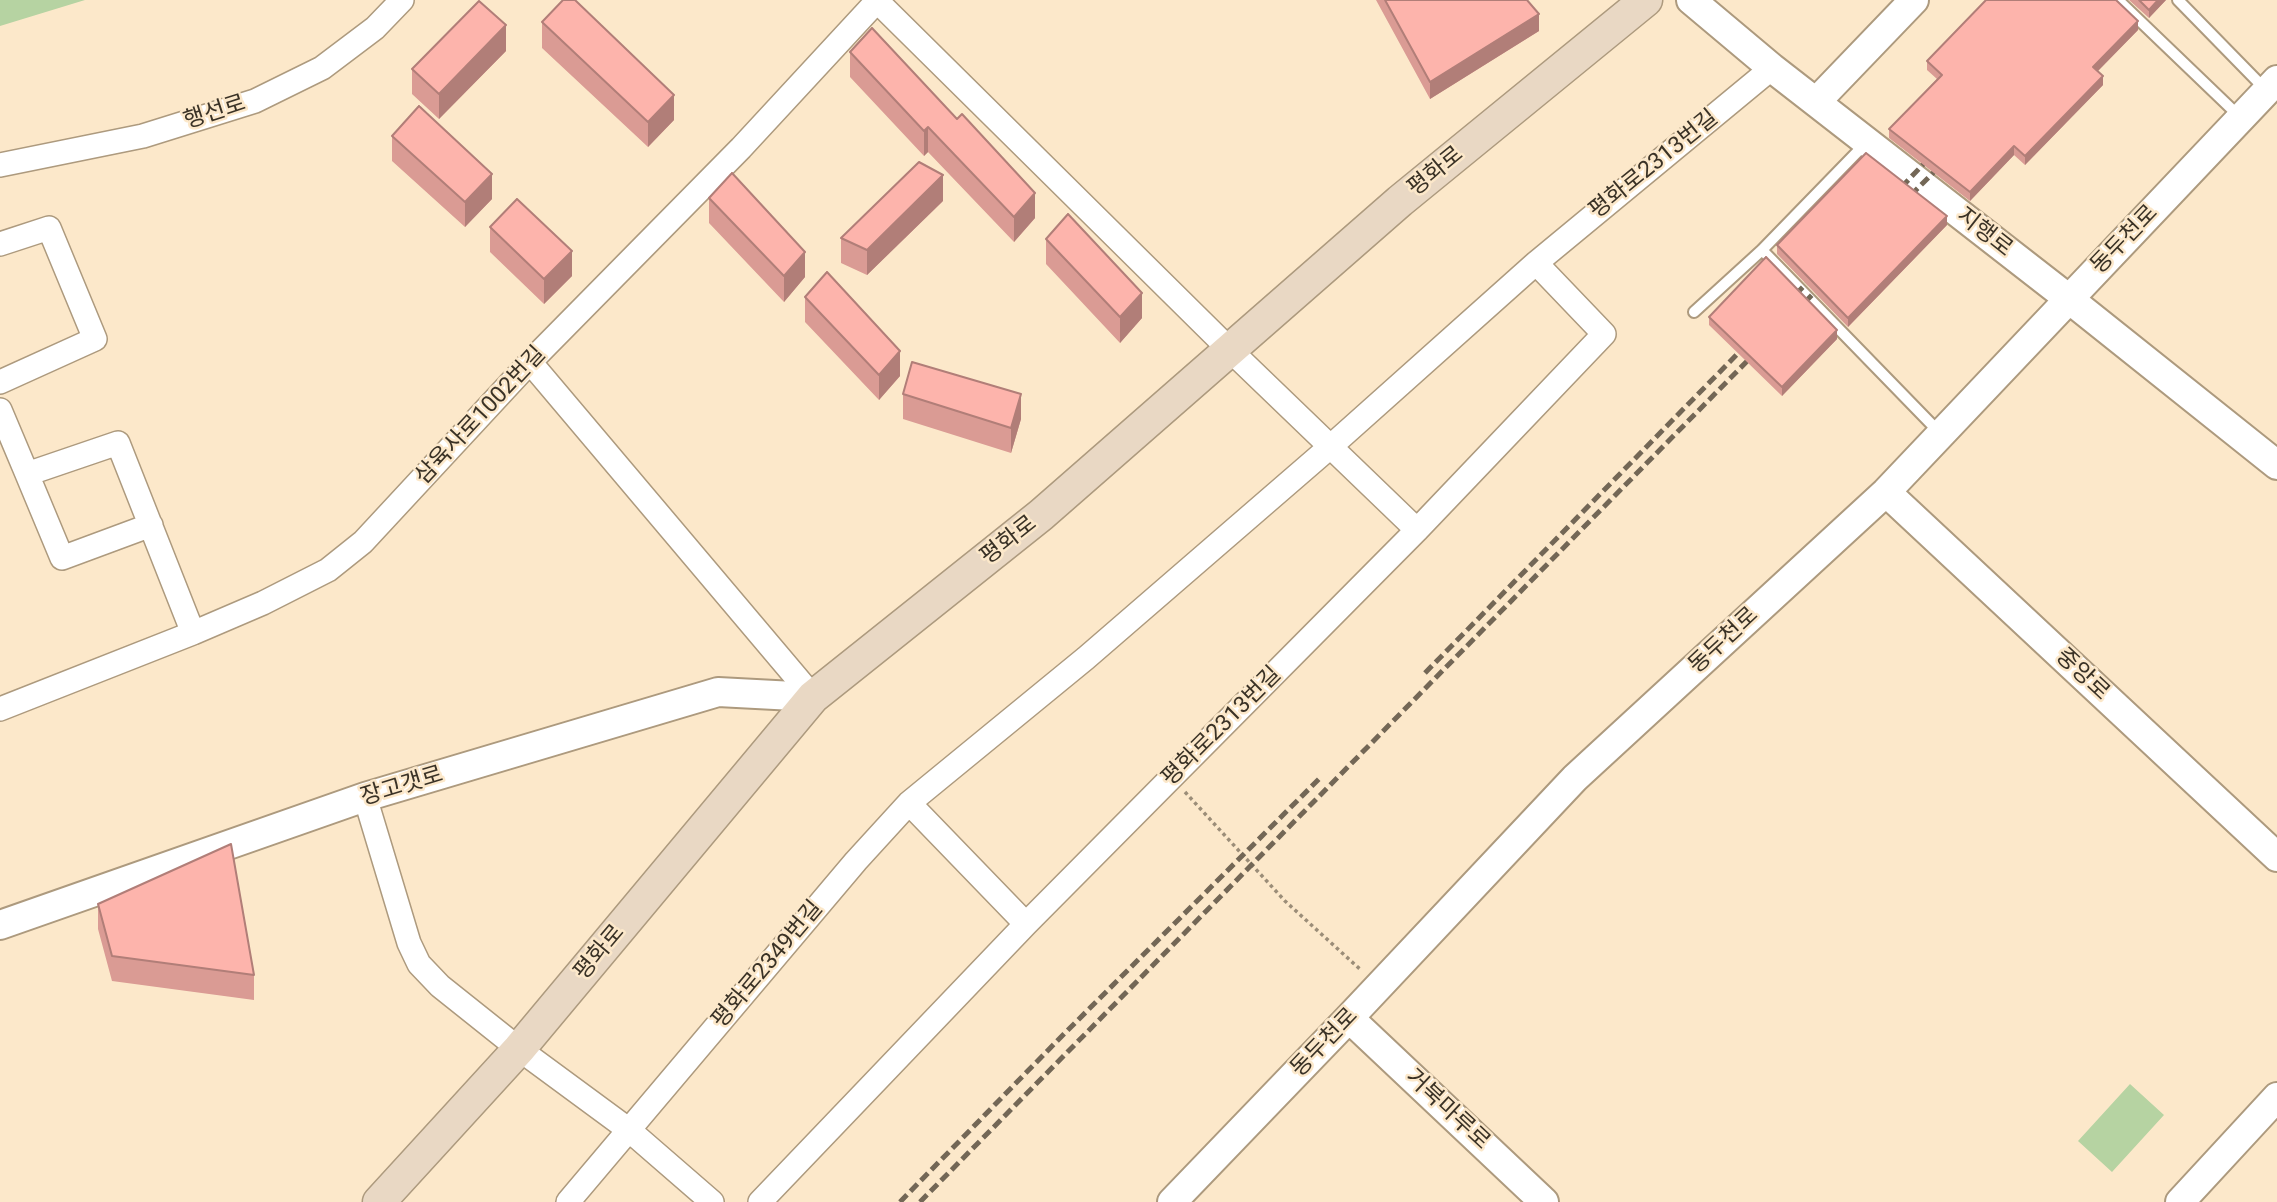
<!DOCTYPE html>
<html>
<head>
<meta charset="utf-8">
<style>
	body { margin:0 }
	canvas { display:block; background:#fce8ca }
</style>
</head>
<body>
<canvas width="2277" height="1202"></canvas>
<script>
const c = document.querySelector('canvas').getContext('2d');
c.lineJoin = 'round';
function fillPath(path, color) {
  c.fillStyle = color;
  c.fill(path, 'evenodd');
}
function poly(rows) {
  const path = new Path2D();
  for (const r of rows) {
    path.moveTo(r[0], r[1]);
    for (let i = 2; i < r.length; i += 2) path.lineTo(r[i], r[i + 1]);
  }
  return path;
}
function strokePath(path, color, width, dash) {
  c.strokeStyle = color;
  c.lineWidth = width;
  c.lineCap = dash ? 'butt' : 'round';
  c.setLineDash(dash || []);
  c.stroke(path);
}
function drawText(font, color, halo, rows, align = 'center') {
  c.font = font + ' Roboto,"Noto Sans KR",sans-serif';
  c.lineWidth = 5;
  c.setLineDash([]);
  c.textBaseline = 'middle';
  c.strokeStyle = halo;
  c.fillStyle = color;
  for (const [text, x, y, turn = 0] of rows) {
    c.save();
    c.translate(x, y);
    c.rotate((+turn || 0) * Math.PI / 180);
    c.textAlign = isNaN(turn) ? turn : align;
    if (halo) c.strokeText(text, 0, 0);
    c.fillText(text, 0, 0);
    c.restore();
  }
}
const green = poly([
	[0,0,85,0,0,26],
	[2130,1084,2164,1115,2112,1172,2078,1141]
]);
const path = poly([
	[1185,792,1285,901,1362,971]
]);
const service = poly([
	[2118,0,2240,117],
	[2178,0,2265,89],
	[1762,250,1939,432],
	[1694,312,1762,250,1866,143]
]);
const minor = poly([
	[877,1,1230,350,1417,530],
	[0,165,143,136,255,101,322,68,375,28,402,0],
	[0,244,49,228,95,339,0,382],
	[530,362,813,697],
	[0,410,27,474,118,443,193,633],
	[27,474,62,558,151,525],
	[0,709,193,633,263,603,328,570,363,542,530,362,741,148,878,0],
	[365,797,409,943,419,964,440,986,519,1049,629,1130,712,1202],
	[909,803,1026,924],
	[568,1202,856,861,909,803,1086,658,1330,447,1536,263,1772,68],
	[760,1202,1026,924,1417,530,1604,334,1536,263]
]);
const tertiary = poly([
	[1691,0,1772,68,2069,299,2277,465],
	[1816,102,1914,0],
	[1886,492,2277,857],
	[0,925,365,797,718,692,813,697],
	[1349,1018,1544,1202],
	[1172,1202,1349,1018,1575,778,1886,492,2277,80],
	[2180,1202,2277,1097]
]);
const secondary = poly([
	[379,1202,519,1049,813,697,1041,515,1400,201,1646,0]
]);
const rail = poly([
	[1891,198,1937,150],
	[1900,206,1947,159],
	[1785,305,1820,270],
	[1794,313,1829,278],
	[1425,673,1751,340],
	[900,1202,1056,1042,1319,779],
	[920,1202,1760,348]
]);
const wall = poly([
	[1376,0,1527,0,1539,31,1430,99],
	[2129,0,2166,0,2149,18],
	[542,22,674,120,648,147,542,48],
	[2138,30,2098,71,2103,85,2025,165,2014,155,1970,201,1889,138,1889,129,1937,79,1927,70,1927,61],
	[506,51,439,119,412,94,412,69],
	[850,52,1035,218,1014,242,928,152,924,156,850,77],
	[392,136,492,199,465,227,392,161],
	[709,198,805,277,784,302,709,223],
	[943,201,867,275,841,263,841,238],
	[1947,225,1848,327,1777,254,1777,245],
	[490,227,572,276,544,304,490,252],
	[1046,239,1142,318,1120,343,1046,264],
	[805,297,900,376,879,400,805,322],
	[1709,317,1837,339,1782,396,1709,325],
	[903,394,1021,419,1011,453,903,419],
	[98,904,254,975,254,1000,112,981,98,929]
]);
const shadedWall = poly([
	[2158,0,2166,0,2149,18,2149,10],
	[1539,14,1539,31,1430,99,1430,82],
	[2138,21,2138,30,2093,76,2093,67],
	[506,25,506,51,439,119,439,94],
	[2103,76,2103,85,2025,165,2025,156],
	[674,95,674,120,648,147,648,122],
	[928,127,928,152,924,156,924,131],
	[2014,146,2014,155,1970,201,1970,192],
	[492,174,492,199,465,227,465,202],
	[943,175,943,201,867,275,867,250],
	[1035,193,1035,218,1014,242,1014,217],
	[1947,216,1947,225,1848,327,1848,318],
	[572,251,572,276,544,304,544,279],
	[805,252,805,277,784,302,784,276],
	[1142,293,1142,318,1120,343,1120,317],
	[1837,330,1837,339,1782,396,1782,387],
	[900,351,900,376,879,400,879,375],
	[1021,394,1021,419,1011,453,1011,428]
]);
const building = poly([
	[563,0,575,0,674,95,648,122,542,22,563,0],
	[1385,0,1527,0,1539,14,1430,82,1385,0],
	[1986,0,2116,0,2138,21,2093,67,2103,76,2025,156,2014,146,1970,192,1889,129,1942,75,1927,61,1986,0],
	[2139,0,2158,0,2149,10,2139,0],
	[479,1,506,25,439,94,412,69,479,1],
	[872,28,957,119,962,114,1035,193,1014,217,928,127,924,131,850,52,872,28],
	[419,106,492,174,465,202,392,136,419,106],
	[1866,153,1947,216,1848,318,1777,245,1866,153],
	[919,162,943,175,867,250,841,238,919,162],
	[732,173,805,252,784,276,709,198,732,173],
	[517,199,572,251,544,279,490,227,517,199],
	[1068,214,1142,293,1120,317,1046,239,1068,214],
	[1766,257,1837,330,1782,387,1709,317,1766,257],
	[827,272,900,351,879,375,805,297,827,272],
	[912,362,1021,394,1011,428,903,394,912,362],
	[231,844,254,975,112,956,98,904,231,844]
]);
const streetNames = [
	["행선로",215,113,-18],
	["평화로2313번길",1654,165,-39],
	["평화로",1436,172,-39],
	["지행로",1984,233,38],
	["동두천로",2125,240,-46],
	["삼육사로1002번길",481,416,-47],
	["평화로",1009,541,-38],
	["동두천로",1724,641,-43],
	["중앙로",2082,675,43],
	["평화로2313번길",1222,727,-45],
	["장고갯로",402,787,-17],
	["평화로",600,953,-50],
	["평화로2349번길",768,965,-50],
	["동두천로",1325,1043,-46],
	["거북마루로",1447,1110,43]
];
fillPath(green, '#b6d3a2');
strokePath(service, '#ad9a7e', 14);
strokePath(minor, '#ad9a7e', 26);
strokePath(tertiary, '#ad9a7e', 32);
strokePath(secondary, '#ad9a7e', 35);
strokePath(path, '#9b8d78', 3.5, [3.5, 3.5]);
strokePath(service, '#fff', 10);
strokePath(minor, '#fff', 23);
strokePath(tertiary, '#fff', 28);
strokePath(secondary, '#e9d8c4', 32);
strokePath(rail, '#736756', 5, [10, 5]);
fillPath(wall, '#da9b94');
fillPath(shadedWall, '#b17e78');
fillPath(building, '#fdb4ac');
strokePath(building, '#b17e78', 2);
drawText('23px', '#3a3226', '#fce8ca', streetNames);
</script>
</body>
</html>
